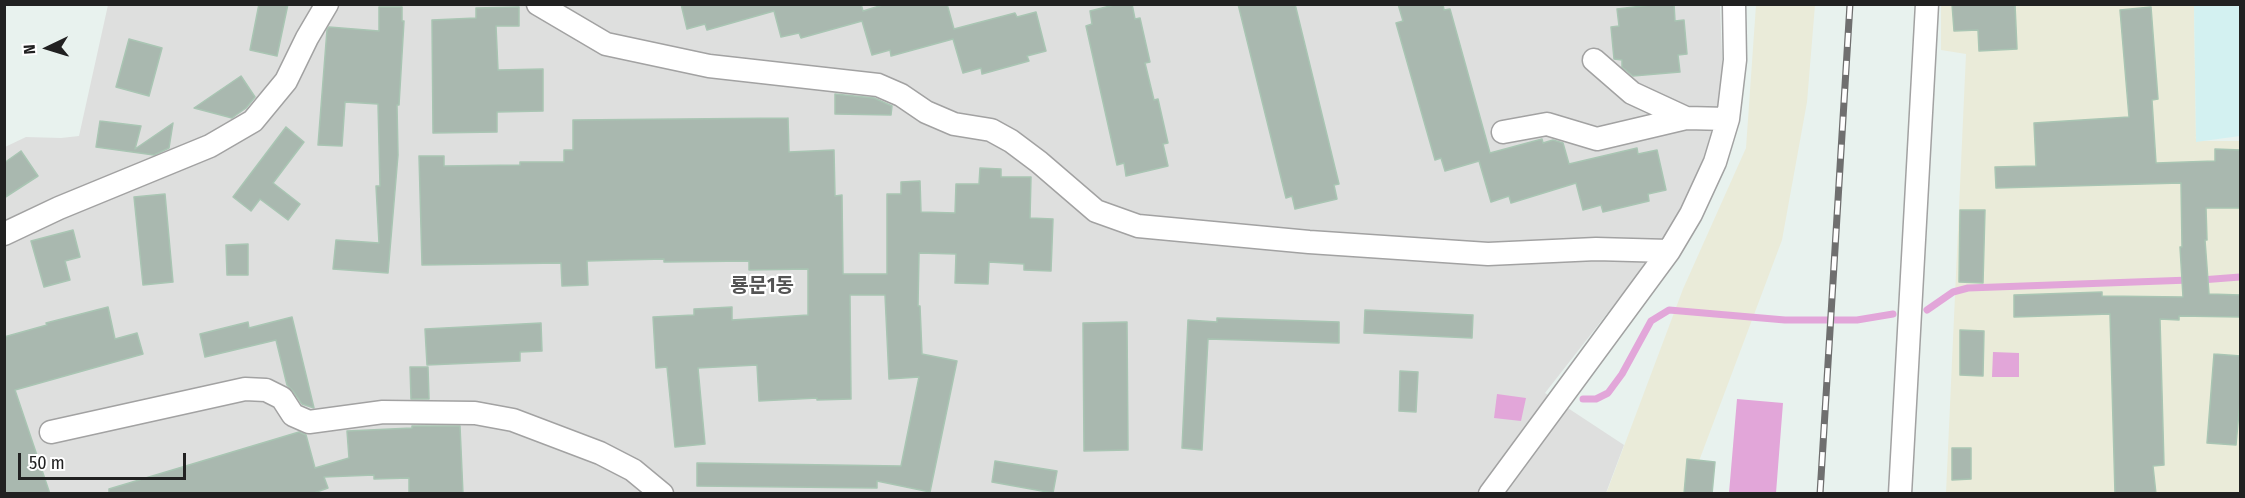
<!DOCTYPE html>
<html>
<head>
<meta charset="utf-8">
<style>
	body { margin:0 }
	#map { position:relative; width:2245px; height:498px; overflow:hidden; background:#e8f2ee; font-family:"Fira Sans Condensed",sans-serif }
	canvas { display:block }
	.frame { position:absolute; inset:0; border:6px solid #212121; pointer-events:none }
	.north { position:absolute; left:18px; top:18px; width:60px; height:60px; -webkit-text-stroke:4px #fff; paint-order:stroke; rotate:266deg; font-size:16px; font-weight:700; line-height:24px; text-align:center; color:#212121 }
	.north::after { content:''; display:block; margin:auto; width:21px; height:27px; background:#212121; clip-path:polygon(50% 0,100% 100%,50% 72%,0 100%) }
	.scale { position:absolute; left:18px; top:453px; width:168px; height:27px; box-sizing:border-box; border:3px solid #212121; border-top:0; padding-left:8px; font-size:18px; line-height:21px; white-space:nowrap; color:#212121; -webkit-text-stroke:4px #fff; paint-order:stroke }
</style>
</head>
<body>
<div id="map">
<canvas width="2245" height="498"></canvas>
<div class="frame"></div>
<div class="north">N</div>
<div class="scale">50 m</div>
</div>
<script>
const c = document.querySelector('canvas').getContext('2d');
c.lineJoin = 'round';
function fillPath(path, color) {
  c.fillStyle = color;
  c.fill(path, 'evenodd');
}
function poly(rows) {
  const path = new Path2D();
  for (const r of rows) {
    path.moveTo(r[0], r[1]);
    for (let i = 2; i < r.length; i += 2) path.lineTo(r[i], r[i + 1]);
  }
  return path;
}
function strokePath(path, color, width, dash) {
  c.strokeStyle = color;
  c.lineWidth = width;
  c.lineCap = dash ? 'butt' : 'round';
  c.setLineDash(dash || []);
  c.stroke(path);
}
function drawText(font, color, halo, rows, align = 'center') {
  c.font = font + ' "Fira Sans Condensed","Noto Sans KR",sans-serif';
  c.lineWidth = 4.5;
  c.setLineDash([]);
  c.textBaseline = 'middle';
  c.strokeStyle = halo;
  c.fillStyle = color;
  for (const [text, x, y, turn = 0] of rows) {
    c.save();
    c.translate(x, y);
    c.rotate((+turn || 0) * Math.PI / 180);
    c.textAlign = isNaN(turn) ? turn : align;
    if (halo) c.strokeText(text, 0, 0);
    c.fillText(text, 0, 0);
    c.restore();
  }
}
const residential = poly([
	[108,5,1720,5,1723,78,1708,158,1674,228,1545,393,1624,445,1606,493,5,494,5,147,26,137,61,138,79,136]
]);
const industrial = poly([
	[1756,5,1815,5,1807,102,1782,240,1687,493,1606,494,1683,289,1746,148],
	[1941,5,2194,5,2196,141,2240,141,2240,493,1946,493,1966,54,1941,50]
]);
const farmland = poly([
	[2194,5,2240,5,2240,136,2196,142]
]);
const water = poly([
	[1993,352,2019,353,2019,377,1992,377],
	[1497,394,1526,398,1521,421,1494,418],
	[1737,399,1783,403,1776,493,1729,493]
]);
const stream = poly([
	[2201,280,2240,277],
	[1927,310,1953,292,1968,288,2190,280],
	[1583,399,1596,399,1608,393,1622,374,1651,321,1669,310,1785,320,1857,320,1893,314]
]);
const building = poly([
	[259,4,288,4,277,56,250,50,259,4],
	[681,4,861,4,863,11,886,4,947,4,954,29,1015,13,1017,17,1036,12,1046,51,1027,56,1029,61,982,74,981,68,963,73,953,39,891,56,890,50,872,55,862,21,801,38,799,33,781,37,774,11,707,30,705,24,687,29,681,4],
	[1118,4,1132,4,1135,19,1140,18,1150,62,1145,63,1154,100,1158,99,1168,143,1163,144,1168,166,1126,176,1124,163,1117,165,1086,26,1092,24,1090,11,1118,4],
	[1238,4,1295,4,1339,184,1334,185,1337,199,1295,209,1292,196,1286,198,1238,4],
	[1398,4,1443,4,1444,10,1450,9,1490,153,1542,139,1543,143,1553,140,1563,143,1569,164,1637,148,1638,154,1657,150,1666,190,1648,194,1649,201,1603,212,1601,205,1583,210,1576,183,1511,203,1509,196,1491,202,1479,161,1445,171,1441,158,1435,160,1396,23,1403,21,1398,4],
	[1659,4,1674,4,1675,21,1684,20,1687,54,1678,55,1680,72,1633,76,1622,67,1622,60,1614,59,1611,27,1619,26,1617,9,1659,4],
	[1952,4,2015,4,2017,49,1979,51,1978,30,1954,31,1952,4],
	[379,7,402,7,402,21,404,21,399,105,397,105,398,155,388,273,333,269,336,240,379,243,376,186,380,186,378,104,345,102,342,146,318,145,327,30,329,27,379,31,379,7],
	[519,7,519,26,496,26,498,70,543,69,543,111,497,112,497,132,433,133,432,20,476,18,476,8,519,7],
	[2151,7,2158,99,2152,100,2156,163,2215,161,2215,149,2241,150,2241,208,2206,208,2207,240,2205,240,2209,294,2241,295,2241,317,2179,316,2179,320,2160,319,2164,465,2153,466,2156,494,2115,494,2110,314,2014,317,2014,295,2102,292,2102,296,2183,297,2180,247,2182,247,2181,183,1996,188,1995,167,2036,166,2034,123,2129,117,2120,10,2151,7],
	[129,39,162,48,149,96,116,87,129,39],
	[241,76,255,97,246,108,236,115,232,118,194,108,241,76],
	[835,94,874,98,892,106,891,115,835,114,835,94],
	[788,118,789,152,834,150,835,196,842,195,843,274,887,274,887,194,901,194,901,182,920,181,921,212,955,213,956,184,979,184,980,168,1001,169,1001,177,1031,177,1030,218,1053,219,1051,271,1024,270,1024,264,989,262,988,284,955,283,956,254,919,253,918,306,920,306,922,354,957,361,930,492,877,481,877,488,697,486,697,463,901,466,919,377,889,379,885,295,850,295,851,399,817,400,817,398,759,401,757,365,698,368,705,444,675,447,667,367,656,368,653,317,694,315,694,309,732,307,732,320,808,315,808,269,749,270,749,261,664,262,664,259,587,261,588,285,562,286,561,263,422,265,419,156,444,156,444,166,520,165,520,162,564,162,564,150,573,150,573,120,788,118],
	[100,121,141,126,135,149,173,123,169,148,154,155,96,147,100,121],
	[286,127,304,142,273,183,300,204,288,220,260,199,251,211,233,197,286,127],
	[21,151,38,176,4,198,4,163,21,151],
	[165,194,173,282,143,285,134,197,165,194],
	[1960,210,1985,210,1983,283,1959,282,1960,210],
	[73,230,80,257,65,261,70,280,44,287,31,241,73,230],
	[248,244,248,275,227,275,226,245,248,244],
	[108,307,115,339,137,333,143,354,15,390,50,494,4,494,4,337,47,325,46,323,108,307],
	[1365,310,1473,315,1472,338,1364,333,1365,310],
	[292,317,314,408,302,404,293,391,287,385,276,340,205,357,200,334,248,322,249,328,292,317],
	[1217,318,1339,322,1339,343,1208,339,1202,450,1182,448,1188,320,1217,322,1217,318],
	[1127,322,1128,450,1084,451,1083,323,1127,322],
	[541,323,542,351,520,352,520,361,427,365,425,329,541,323],
	[1960,330,1984,331,1983,376,1960,375,1960,330],
	[2214,354,2241,356,2241,390,2236,445,2207,443,2214,354],
	[410,367,428,367,429,399,411,399,410,367],
	[1400,371,1418,372,1416,412,1399,411,1400,371],
	[412,426,460,426,463,494,409,494,409,478,374,479,374,475,324,477,328,488,311,494,109,494,109,489,299,432,306,435,315,468,349,458,347,431,412,428,412,426],
	[1952,448,1971,448,1971,479,1952,480,1952,448],
	[1687,459,1715,462,1712,494,1684,494,1687,459],
	[995,461,1057,471,1053,493,992,482,995,461]
]);
const street = poly([
	[538,4,606,44,709,66,878,85,901,95,926,112,954,124,991,130,1011,141,1039,162,1096,211,1138,226,1309,242,1488,254,1596,249,1669,251],
	[1594,60,1632,93,1686,118],
	[1503,132,1547,124,1597,139,1686,118,1728,119],
	[4,234,59,208,210,146,253,121,286,81,307,38,327,4],
	[51,432,245,389,266,390,282,398,293,415,309,422,383,412,475,413,513,420,600,453,633,470,662,494],
	[1490,494,1669,251,1691,214,1715,162,1728,119,1735,60,1734,4],
	[1900,494,1927,4]
]);
const rail = poly([
	[1820,494,1850,4]
]);
const quarterNames = [
	["룡문1동",762,286]
];
fillPath(residential, '#dedfde');
fillPath(industrial, '#eaebd9');
fillPath(farmland, '#d3f1f1');
fillPath(water, '#e2a6d9');
strokePath(stream, '#e2a6d9', 7);
fillPath(building, '#a9b8af');
strokePath(building, '#a9c5b3', 1.5);
strokePath(street, '#a2a2a2', 25);
strokePath(street, '#fff', 22);
strokePath(rail, '#6f6f6f', 7);
strokePath(rail, '#fff', 4.5, [14]);
drawText('bold 20px', '#545454', '#fff', quarterNames);
</script>
</body>
</html>
